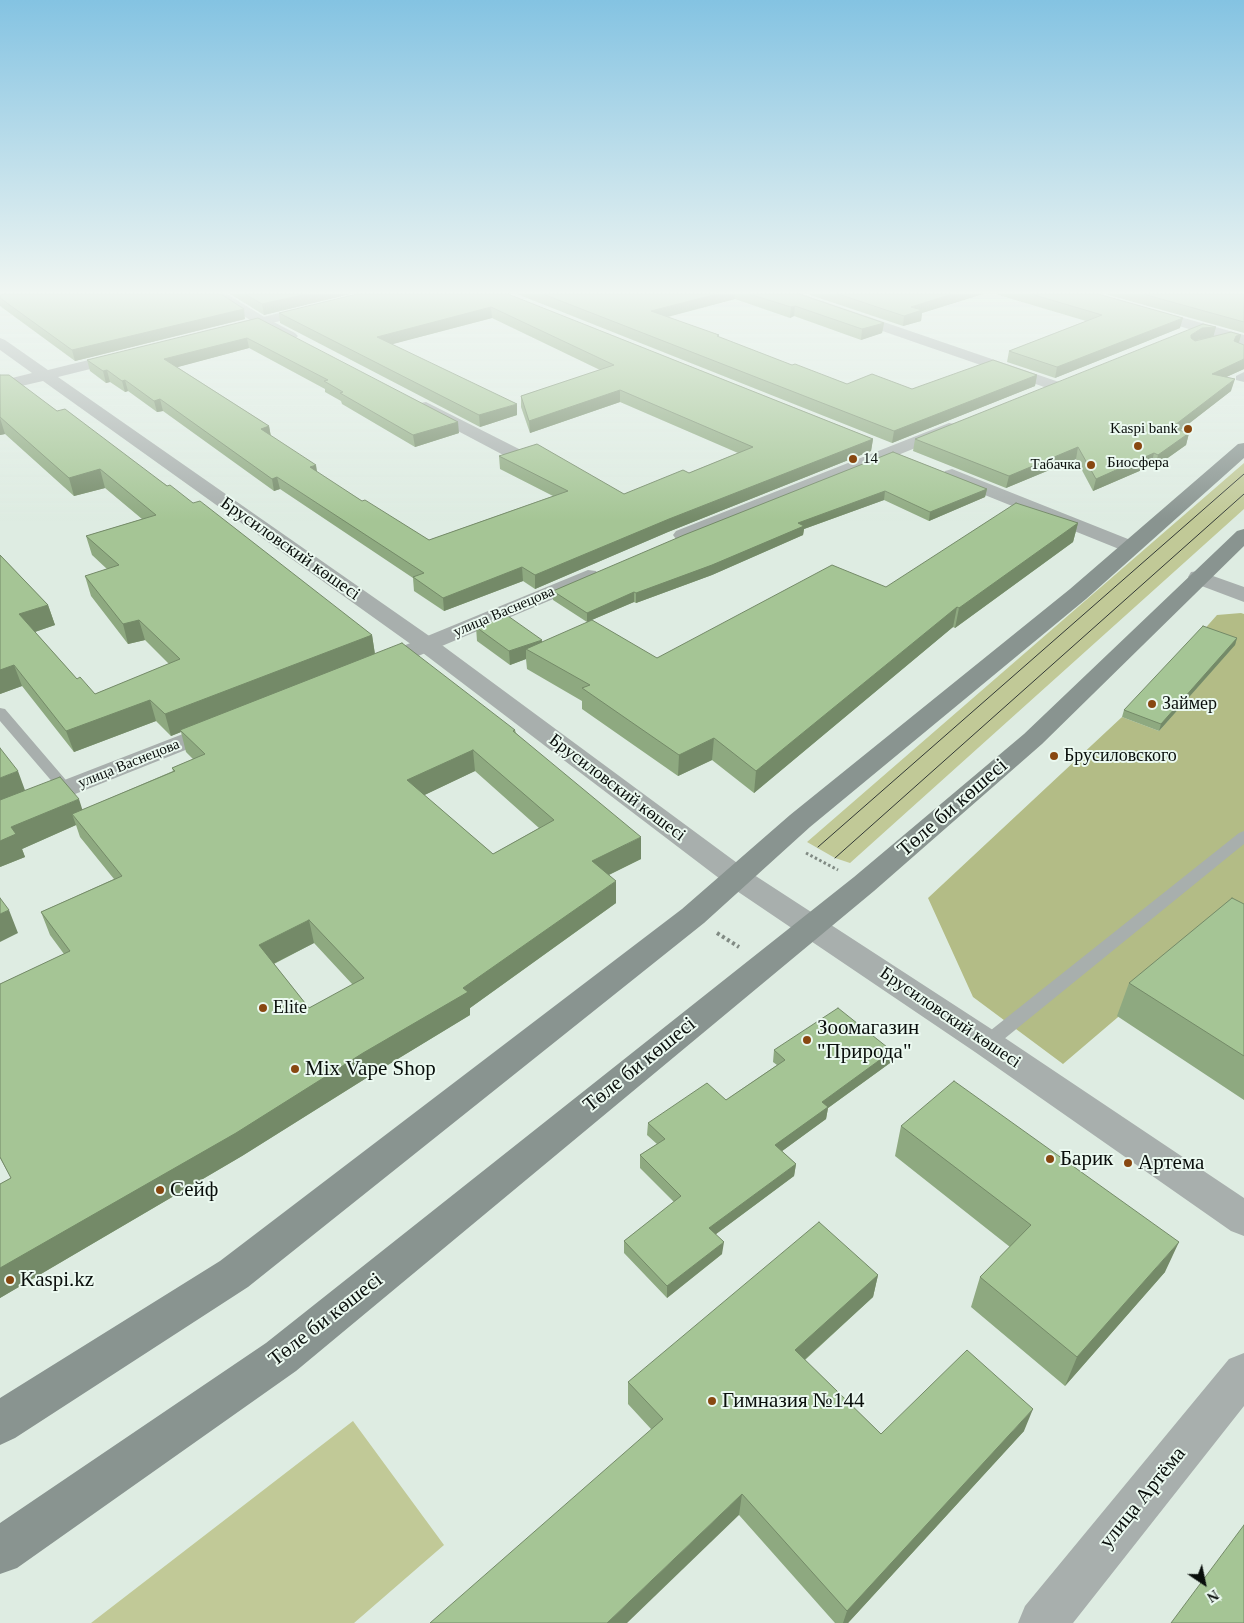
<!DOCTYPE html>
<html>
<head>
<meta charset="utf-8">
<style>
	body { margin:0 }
	#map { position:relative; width:1244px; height:1623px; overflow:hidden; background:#deece2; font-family:Georgia,serif }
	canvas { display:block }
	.north { position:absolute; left:1179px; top:1558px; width:50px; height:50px; -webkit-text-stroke:4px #ebf9f0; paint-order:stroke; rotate:146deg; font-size:14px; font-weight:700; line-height:20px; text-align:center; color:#090e0b }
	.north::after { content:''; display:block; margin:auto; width:18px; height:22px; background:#090e0b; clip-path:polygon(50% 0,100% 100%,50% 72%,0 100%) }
</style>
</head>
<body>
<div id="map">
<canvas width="1244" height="1623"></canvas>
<div class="north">N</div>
</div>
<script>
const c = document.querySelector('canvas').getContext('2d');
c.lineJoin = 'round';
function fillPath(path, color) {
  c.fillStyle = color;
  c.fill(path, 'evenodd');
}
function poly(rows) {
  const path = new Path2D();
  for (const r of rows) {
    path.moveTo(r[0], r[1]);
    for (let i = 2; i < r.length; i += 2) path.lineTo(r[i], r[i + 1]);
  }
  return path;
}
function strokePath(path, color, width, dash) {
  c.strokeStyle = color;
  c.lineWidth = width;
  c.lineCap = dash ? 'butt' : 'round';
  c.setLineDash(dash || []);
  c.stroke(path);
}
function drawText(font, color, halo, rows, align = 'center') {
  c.font = font + ' Georgia,serif';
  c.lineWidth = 4;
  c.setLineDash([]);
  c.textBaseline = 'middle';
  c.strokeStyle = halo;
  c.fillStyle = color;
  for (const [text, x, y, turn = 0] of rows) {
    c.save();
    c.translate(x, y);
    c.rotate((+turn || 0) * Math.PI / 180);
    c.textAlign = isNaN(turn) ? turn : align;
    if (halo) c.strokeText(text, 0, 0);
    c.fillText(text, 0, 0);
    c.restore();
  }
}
const green = poly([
	[1244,463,1244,509,850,863,835,858,807,842],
	[353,1421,444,1545,354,1623,91,1623]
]);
const forest = poly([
	[1241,613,1244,614,1244,945,1219,931,1063,1064,973,997,928,898,1122,717,1159,731,1234,645,1201,633,1217,615]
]);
const pathFar1 = poly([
	[806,853,838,870]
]);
const path = poly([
	[717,933,739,947]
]);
const service = poly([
	[1244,372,1244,382,1236,380,1236,376,1244,372],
	[0,708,5,709,71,786,73,789,71,792,61,792,0,721,0,708],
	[1244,831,1244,844,993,1048,987,1050,981,1048,978,1043,981,1038,1239,833,1244,831]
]);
const minor = poly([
	[211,294,227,294,266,318,295,333,298,336,295,339,285,339,256,324,211,294],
	[782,294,802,294,1062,383,1064,386,1062,389,1056,391,1050,389,784,297,782,294],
	[426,402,521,450,524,454,521,458,515,459,509,458,420,411,418,407,420,403,426,402],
	[949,423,955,424,958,428,955,432,690,539,683,541,676,539,673,535,676,531,949,423],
	[952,469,1138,543,1141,547,1138,551,1131,553,1124,551,945,479,943,475,945,471,952,469],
	[588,570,596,571,599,576,596,581,385,670,377,672,369,670,365,665,369,660,588,570],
	[1199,571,1244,587,1244,602,1191,582,1188,577,1191,572,1199,571],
	[219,720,228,723,232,728,228,733,0,824,0,805,219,720],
	[1244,1353,1244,1406,1073,1623,1018,1623,1025,1606,1229,1359,1244,1353]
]);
const tertiary = poly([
	[357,294,380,294,378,297,227,334,222,333,220,330,222,327,357,294],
	[1077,294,1099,294,1244,335,1244,345,1079,297,1077,294],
	[0,338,5,340,48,370,125,351,131,353,133,356,131,359,58,377,435,640,748,871,999,1034,1244,1198,1244,1236,1231,1231,975,1052,728,885,419,650,43,381,0,391,0,381,32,373,0,350,0,338]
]);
const secondary = poly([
	[1244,443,1244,458,1086,599,810,827,704,923,248,1287,15,1438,0,1445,0,1398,220,1261,682,909,790,815,1070,589,1238,444,1244,443],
	[1244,529,1244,546,1042,744,874,891,296,1371,17,1568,0,1574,0,1523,266,1343,854,877,1024,734,1237,531,1244,529]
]);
const tram = poly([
	[818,847,1244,474],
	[835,858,1244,494]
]);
const wall = poly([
	[0,294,221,294,245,319,75,361,0,306,0,295,2,295],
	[230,294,350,294,264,315],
	[508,294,873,439,871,451,668,532,535,589,523,581,444,611,414,591,413,578,280,489,274,491,163,411,157,412,128,391,125,392,110,382,106,383,90,371,87,360,258,318,459,433,415,447,342,404,341,401,325,392,325,389,249,348,177,367,269,426,271,436,317,472,362,501,429,540,553,496,500,469,499,456,624,494,689,473,738,453,620,402,530,433,521,407,521,396,600,370,492,318,392,344,517,415,480,427,280,323,279,313],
	[517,294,799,294,884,323,882,333,861,340,794,316,790,318,735,299,668,317,719,335,719,337,792,365,847,384,912,389,1037,375,1035,386,892,443],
	[807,294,983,294,922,313,921,321,903,326],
	[995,294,1098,294,1180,328,1055,378,1007,362,1009,351,1086,321],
	[1105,294,1244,294,1244,333],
	[1216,327,1213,336,1241,335,1239,343,1244,345,1244,369,1226,377,1231,391,1180,430,1189,433,1186,445,1155,467,1151,466,1093,491,1076,459,1006,488,913,451,915,439],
	[0,375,57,411,193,503,372,635,375,654,515,730,516,733,641,859,609,875,616,903,470,1008,470,1015,368,1077,242,1156,0,1298,0,1184,11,1178,0,1158,0,984,64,954,50,935,41,912,114,879,80,837,76,825,22,849,25,857,0,867,25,790,82,810,173,771,172,768,193,759,186,752,181,732,171,736,156,721,74,752,22,686,0,694,0,555,48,605,55,625,35,632,77,679,95,694,169,664,145,640,128,644,91,596,85,576,107,569,92,555,86,536,142,519,105,488,74,496,5,434,0,435],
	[475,771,539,828,493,854,424,795],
	[314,943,353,985,309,1008,274,964],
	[893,452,987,489,985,497,929,521,884,500,804,529,803,535,712,575,636,603,634,602,587,622,553,600,553,591],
	[1078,523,1073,542,955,628,953,627,754,793,712,760,678,776,582,709,582,701,527,669,526,659,510,665,477,641,476,627,542,642,657,658,886,587],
	[1237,638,1235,645,1159,731,1122,717,1124,710],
	[1244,904,1244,1100,1117,1016,1129,983],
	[774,1050,892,1051,890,1063,828,1108,826,1119,782,1151,796,1164,794,1176,716,1234,722,1254,667,1298,624,1253,624,1241,674,1202,640,1168,640,1155,657,1144,647,1135,648,1123,726,1100,777,1065,773,1062],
	[901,1126,1165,1272,1065,1386,971,1307,980,1277,1010,1247,895,1156],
	[878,1275,873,1297,805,1360,881,1434,1024,1431,848,1623,835,1623,739,1515,651,1429,628,1404,628,1382]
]);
const shadedWall = poly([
	[307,294,350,294,264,315,262,304],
	[717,294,735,294,735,299,651,321,651,311],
	[952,294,983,294,922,313,921,321,903,326,904,316,911,307],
	[795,306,794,316,790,318,791,307],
	[491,307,492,318,378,348,377,337],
	[244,309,245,319,75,361,72,350],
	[1183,318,1180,328,1055,378,1057,367],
	[884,323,882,333,861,340,862,329],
	[1216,327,1213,338,1199,339,1188,345,1191,335,1202,328],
	[1241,335,1238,345,1234,341,1236,336],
	[247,338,249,348,167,370,164,359],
	[1244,359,1244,369,1209,385,1212,374],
	[107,370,110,382,106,383,103,371],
	[1037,375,1035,386,892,443,894,431],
	[1235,379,1231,391,1168,440,1171,428],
	[125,380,128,391,125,392,122,381],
	[620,390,620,402,530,433,529,421],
	[160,399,163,411,157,412,154,401],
	[517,404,517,415,480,427,479,415],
	[0,418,5,434,0,435],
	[458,422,459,433,415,447,413,435],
	[269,426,271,438,261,429],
	[1189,433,1186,445,1155,467,1158,455],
	[873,439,871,451,668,532,535,589,535,575,669,519],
	[1078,447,1076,459,1006,488,1009,476],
	[1154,453,1151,466,1093,491,1096,479],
	[316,465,318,477,310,467],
	[100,469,105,488,74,496,69,478],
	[277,477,280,489,274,491,272,479],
	[987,489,985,497,929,521,930,512],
	[885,491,884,500,804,529,803,535,712,575,636,603,636,593,798,523],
	[1078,523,1073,542,955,628,959,608],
	[522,567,523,581,444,611,443,598],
	[634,592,634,602,587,622,587,613],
	[48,605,55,625,26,635,19,614],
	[957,607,953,627,754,793,756,771],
	[139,620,145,640,128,644,123,624],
	[372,635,375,655,180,730,181,732,171,736,165,714],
	[1237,638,1235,645,1159,731,1161,724],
	[542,640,543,654,526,649,526,659,510,665,509,651],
	[14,665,22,686,0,694,0,670],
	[150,700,156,721,74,752,66,731],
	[714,738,712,760,678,776,679,755],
	[473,750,475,771,410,802,407,780],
	[18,771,26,793,0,803,0,778],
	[79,799,86,821,72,814,76,825,22,849,25,857,0,867,0,841,11,827],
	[641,837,641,859,592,883,592,861],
	[616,881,616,903,470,1008,470,1015,368,1077,242,1156,0,1298,0,1268,463,988],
	[9,910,18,933,0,942,0,914],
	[309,920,314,943,265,968,259,945],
	[892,1051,890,1063,828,1108,826,1119,774,1157,775,1145,822,1102],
	[796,1164,794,1176,708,1240,709,1228],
	[724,1242,722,1254,667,1298,667,1286],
	[1179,1242,1165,1272,1065,1386,1077,1357],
	[878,1275,873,1297,791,1372,795,1350],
	[1033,1409,1024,1431,848,1623,843,1623,847,1611],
	[742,1494,739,1515,627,1623,607,1623]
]);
const building = poly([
	[6,294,221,294,244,309,72,350,0,298,0,295,6,294],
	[245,294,307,294,262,304,245,294],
	[357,294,508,294,873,439,669,519,535,575,522,567,443,598,413,577,424,573,277,477,272,479,160,399,154,401,125,380,122,381,107,370,103,371,87,360,258,318,458,422,413,435,340,393,343,392,324,381,328,380,247,338,164,359,269,426,261,429,316,465,310,467,362,501,365,500,429,540,568,491,499,456,537,444,624,494,683,470,689,473,753,447,620,390,529,421,521,396,614,365,491,307,377,337,517,404,479,415,279,313,357,294],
	[543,294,717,294,651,311,719,335,717,336,792,365,795,364,847,384,872,374,912,389,993,360,1037,375,894,431,543,294],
	[749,294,799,294,884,323,862,329,795,306,791,307,749,294],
	[838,294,952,294,911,307,922,310,904,316,838,294],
	[1031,294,1098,294,1183,318,1057,367,1009,351,1102,315,1031,294],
	[1143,294,1244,294,1244,322,1143,294],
	[1203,324,1216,327,1202,328,1191,335,1191,338,1195,341,1231,332,1241,335,1236,336,1234,341,1244,345,1244,359,1212,374,1235,379,1171,428,1189,433,1158,455,1154,453,1096,479,1078,447,1009,476,915,439,1203,324],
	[0,375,9,375,57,411,65,409,167,486,170,485,193,503,200,501,372,635,165,714,150,700,66,731,14,665,0,670,0,555,48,605,19,614,77,679,80,677,95,694,180,659,139,620,123,624,85,576,119,565,86,536,156,515,100,469,69,478,0,417,0,375],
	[893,452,987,489,930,512,885,491,798,523,804,526,712,565,636,593,634,592,587,613,553,591,684,535,893,452],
	[1016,503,1078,523,959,608,957,607,756,771,714,738,679,755,582,688,590,685,526,649,592,620,657,658,832,565,886,587,1016,503],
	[508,616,542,640,509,651,476,627,508,616],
	[1203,626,1237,638,1161,724,1124,710,1203,626],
	[402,643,515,730,513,731,641,837,592,861,616,881,463,988,468,992,363,1053,236,1133,0,1268,0,1184,11,1178,0,1157,0,984,70,951,41,912,122,876,72,814,175,771,172,768,205,754,180,730,402,643],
	[473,750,554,820,493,854,407,780,473,750],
	[309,920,364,978,309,1008,259,945,309,920],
	[0,748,18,771,0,778,0,748],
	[60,777,79,799,11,827,16,834,0,841,0,800,60,777],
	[0,898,9,910,0,914,0,898],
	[1232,898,1244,904,1244,1056,1129,983,1232,898],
	[838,1008,892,1051,822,1102,828,1107,775,1145,796,1164,709,1228,724,1242,667,1286,624,1241,681,1196,640,1155,665,1139,648,1123,707,1083,726,1100,785,1060,774,1050,838,1008],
	[954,1081,1179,1242,1077,1357,980,1277,1031,1225,901,1126,954,1081],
	[819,1222,878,1275,795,1350,881,1434,967,1350,1033,1409,847,1611,742,1494,607,1623,430,1623,663,1419,628,1382,819,1222],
	[1244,1525,1244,1623,1171,1623,1244,1525]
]);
const markers = [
	[1188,429,5,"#884811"],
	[1138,446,5,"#884811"],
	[853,459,5,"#884811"],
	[1091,465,5,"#884811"],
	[1152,704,5,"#884811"],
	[1054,756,5,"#884811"],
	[263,1008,5,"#884811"],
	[807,1040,5,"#884811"],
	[295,1069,5,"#884811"],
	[1050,1159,5,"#884811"],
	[1128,1163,5,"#884811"],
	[160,1190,5,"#884811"],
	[10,1280,5,"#884811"],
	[712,1401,5,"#884811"]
];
const farPoinames = [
	["Kaspi bank",1178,429],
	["14",863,459,"left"],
	["Биосфера",1138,463,"center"],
	["Табачка",1081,465]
];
const farStreetnames = [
	["улица Васнецова",504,612,-23],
	["улица Васнецова",129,764,-22]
];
const streetNames = [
	["Брусиловский көшесі",290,549,35],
	["Брусиловский көшесі",617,788,37],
	["Брусиловский көшесі",950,1018,34]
];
const poiNames = [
	["Займер",1162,704],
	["Брусиловского",1064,756],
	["Elite",273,1008]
];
const nearStreetnames = [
	["Төле би көшесі",953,808,-41],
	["Төле би көшесі",640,1065,-39],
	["Төле би көшесі",326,1320,-38],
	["улица Артёма",1143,1498,-51]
];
const nearPoinames = [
	["Зоомагазин",817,1028],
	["\"Природа\"",817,1052],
	["Mix Vape Shop",305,1069],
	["Барик",1060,1159],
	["Артема",1138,1163],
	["Сейф",170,1190],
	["Kaspi.kz",20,1280],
	["Гимназия №144",722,1401]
];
fillPath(green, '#c1c997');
fillPath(forest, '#b3bc86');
strokePath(pathFar1, '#808a83', 3, [2.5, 2.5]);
strokePath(path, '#808a83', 4, [3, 3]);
fillPath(service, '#a8afad');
fillPath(minor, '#a8afad');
fillPath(tertiary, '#a8afad');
fillPath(secondary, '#899490');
strokePath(tram, '#323935', 1);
fillPath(wall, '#8ea980');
fillPath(shadedWall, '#748a68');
fillPath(building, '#a5c595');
strokePath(building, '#748a68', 1);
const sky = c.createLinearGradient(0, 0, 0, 521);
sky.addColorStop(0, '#84c3e2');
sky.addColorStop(0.56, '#f0f6f2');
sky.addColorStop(1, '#f0f6f200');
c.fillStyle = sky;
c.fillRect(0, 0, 1244, 521);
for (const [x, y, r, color] of markers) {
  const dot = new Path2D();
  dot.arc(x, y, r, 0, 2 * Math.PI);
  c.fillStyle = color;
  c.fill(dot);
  strokePath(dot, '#ebf9f0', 2);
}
drawText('15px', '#090e0b', '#ebf9f0', farPoinames, 'right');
drawText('15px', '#090e0b', '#ebf9f0', farStreetnames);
drawText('18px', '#090e0b', '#ebf9f0', streetNames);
drawText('18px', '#090e0b', '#ebf9f0', poiNames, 'left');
drawText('21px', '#090e0b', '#ebf9f0', nearStreetnames);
drawText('21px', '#090e0b', '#ebf9f0', nearPoinames, 'left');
</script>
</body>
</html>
